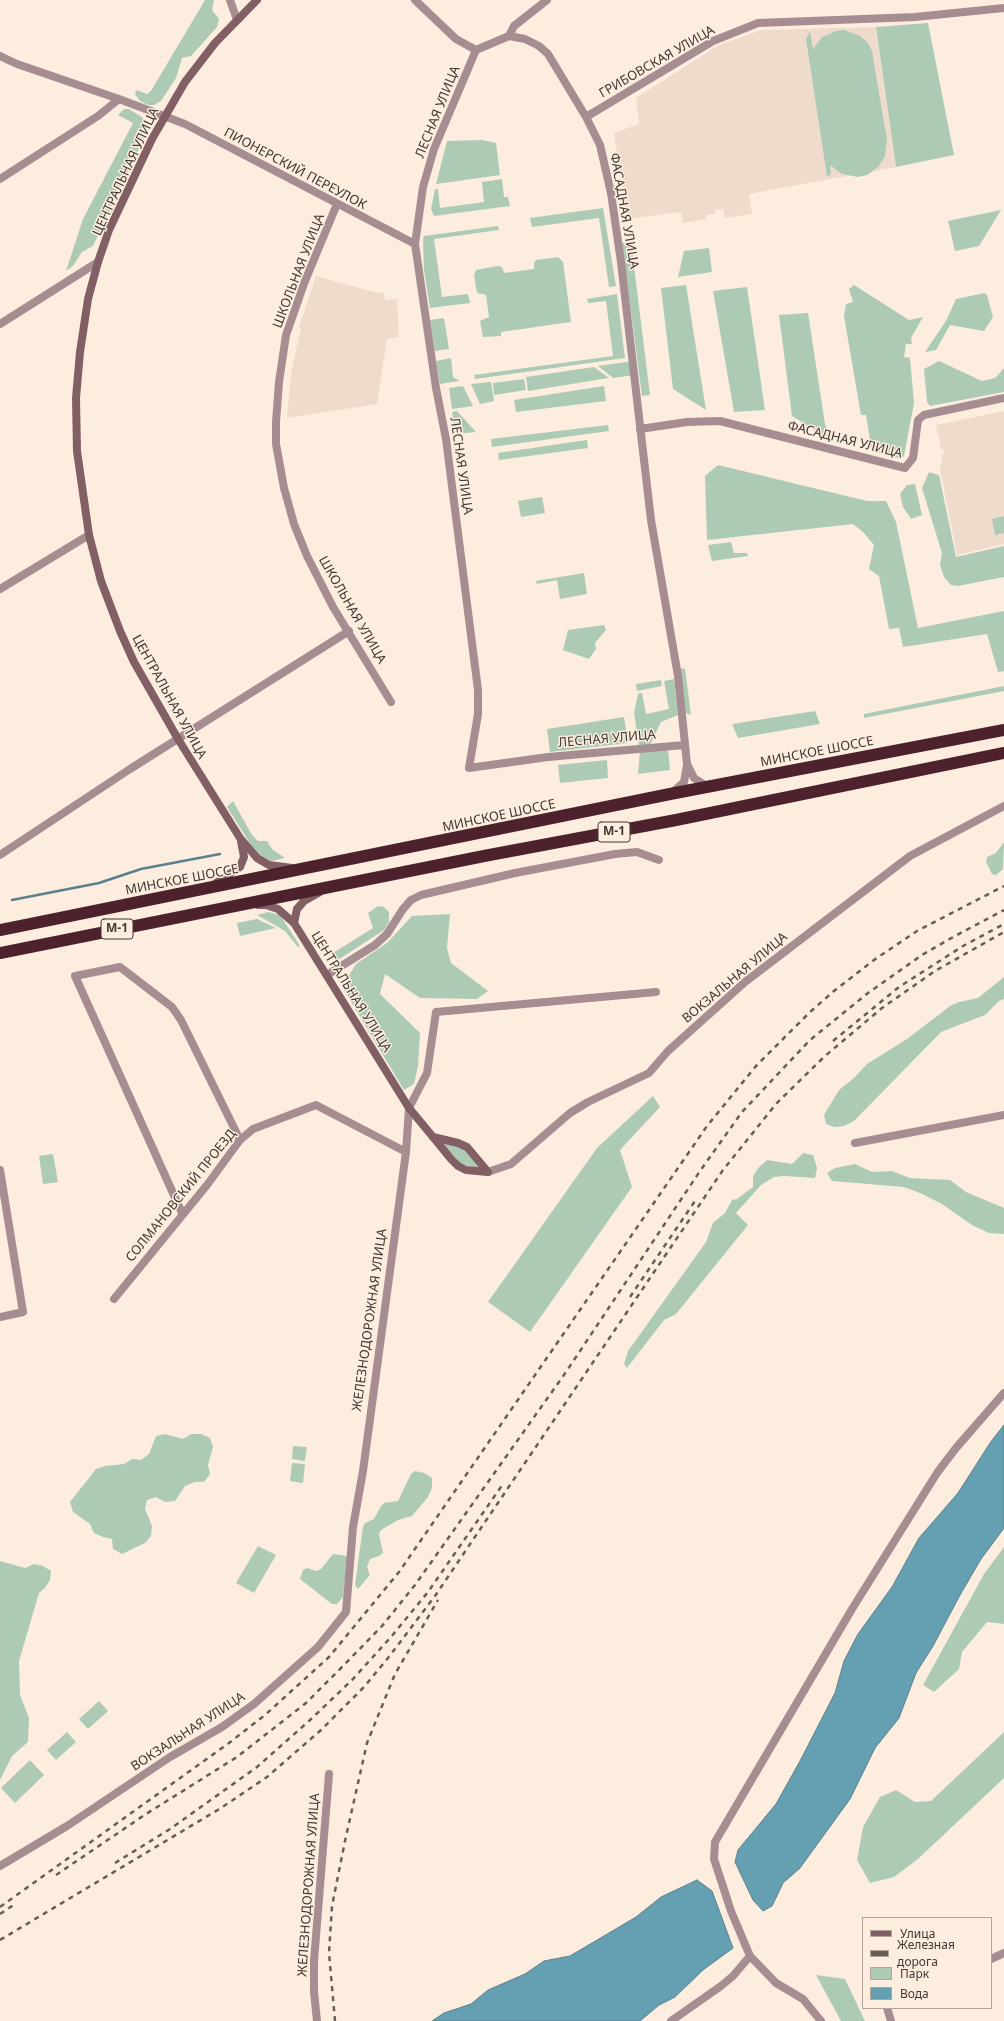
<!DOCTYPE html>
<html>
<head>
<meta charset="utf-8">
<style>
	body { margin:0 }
	#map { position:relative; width:1004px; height:2021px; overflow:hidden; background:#fdedde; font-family:"Noto Sans",sans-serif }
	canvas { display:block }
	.legend { position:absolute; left:862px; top:1917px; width:130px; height:92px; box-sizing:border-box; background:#fdedde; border:1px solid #b1a59a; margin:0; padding:5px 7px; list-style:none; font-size:12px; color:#3f3933 }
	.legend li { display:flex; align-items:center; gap:8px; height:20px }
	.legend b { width:20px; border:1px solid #b1a59a }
</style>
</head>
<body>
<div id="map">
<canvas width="1004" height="2021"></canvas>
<ul class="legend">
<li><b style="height:5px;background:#815f64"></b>Улица</li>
<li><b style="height:5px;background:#665e56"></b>Железная дорога</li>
<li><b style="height:11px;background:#adcbb4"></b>Парк</li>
<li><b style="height:11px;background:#659fb2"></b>Вода</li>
</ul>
</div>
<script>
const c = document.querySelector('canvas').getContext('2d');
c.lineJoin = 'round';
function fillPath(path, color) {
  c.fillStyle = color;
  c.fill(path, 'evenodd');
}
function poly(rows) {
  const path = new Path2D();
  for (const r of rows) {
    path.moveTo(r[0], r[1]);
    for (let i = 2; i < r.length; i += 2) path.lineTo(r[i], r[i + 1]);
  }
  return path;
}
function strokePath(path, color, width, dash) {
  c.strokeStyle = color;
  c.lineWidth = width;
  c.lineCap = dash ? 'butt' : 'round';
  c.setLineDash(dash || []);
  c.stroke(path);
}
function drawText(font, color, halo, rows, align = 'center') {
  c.font = font + ' "Noto Sans",sans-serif';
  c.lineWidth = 3;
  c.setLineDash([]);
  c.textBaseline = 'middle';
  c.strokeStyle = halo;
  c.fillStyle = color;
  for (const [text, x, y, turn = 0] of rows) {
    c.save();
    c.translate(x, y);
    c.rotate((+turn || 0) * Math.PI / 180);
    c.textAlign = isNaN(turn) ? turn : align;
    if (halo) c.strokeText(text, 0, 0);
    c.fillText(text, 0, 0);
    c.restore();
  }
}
const education = poly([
	[876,27,896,167,749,194,752,214,725,218,723,209,715,210,715,214,706,215,706,219,683,223,681,212,627,219,614,133,639,124,636,98,719,45,761,30],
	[316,276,374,292,384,293,385,300,397,299,399,337,387,339,377,404,287,418,291,374,301,328,299,327],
	[1004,411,1004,544,957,555,940,469,944,450,941,449,936,425]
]);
const green = poly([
	[205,0,214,0,212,10,219,19,217,27,191,56,182,58,176,78,161,101,154,105,148,105,140,101,135,94,136,90,147,94,151,91],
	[928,23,954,155,896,167,876,27],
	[844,30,860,36,868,43,872,51,887,140,885,156,878,167,867,175,858,177,842,174,830,165,831,175,827,176,806,39,810,32,813,49,822,37,836,31],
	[124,109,129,109,143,118,147,125,146,134,93,246,82,252,73,266,66,271,83,219,133,123,118,115],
	[482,140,496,143,500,175,436,184,447,141],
	[502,179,504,197,508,197,510,206,434,216,431,209,435,189,438,189,440,208,484,202,482,182],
	[603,208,616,286,609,287,599,218,532,227,530,218],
	[1001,210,979,246,955,251,948,221],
	[498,226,499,230,434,239,442,297,468,294,470,303,430,308,424,270,423,239,424,236],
	[631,242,650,395,642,396,622,243],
	[709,248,712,272,678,277,684,251],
	[558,257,563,262,571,322,501,332,501,336,483,337,480,321,489,317,486,295,477,293,474,275,476,270,497,266,502,267,504,273,534,269,534,263,536,260],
	[686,285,706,410,673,389,661,288],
	[854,285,909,320,923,317,911,338,912,344,906,344,904,357,910,358,914,403,904,456,901,459,874,451,871,446,866,415,861,415,844,316,846,304,853,302,849,289],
	[747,287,765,410,734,412,713,291],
	[984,293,987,295,993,317,984,331,950,325,936,350,925,352,946,321,956,299],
	[617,294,625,358,475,379,474,375,613,356,606,301,588,303,587,299],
	[808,313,825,424,831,440,792,416,779,315],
	[444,318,449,349,435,351,430,320],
	[451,358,453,377,459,381,440,384,436,361],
	[633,361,634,375,613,378,598,366],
	[939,361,982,381,995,378,1004,368,1004,392,930,406,927,402,924,369],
	[594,367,609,378,528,391,526,377],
	[524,379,526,390,494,395,493,383],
	[491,382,494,401,480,404,471,384],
	[463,386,473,406,452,409,449,388],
	[604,386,606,401,516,412,514,400],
	[457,411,476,432,456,434,452,412],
	[608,425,609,431,492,447,491,439],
	[587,440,588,448,499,460,498,453],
	[718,465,867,501,886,501,896,522,918,628,1004,611,1004,671,998,672,987,634,903,647,899,628,889,629,879,576,869,569,874,545,863,532,853,524,707,540,705,476],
	[929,472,939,475,956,557,1004,546,1004,577,958,586,951,585,944,577,940,565,942,553,922,488],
	[915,484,922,515,911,519,903,507,900,494,907,485],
	[542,497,545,513,521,517,518,501],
	[1004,516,1004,533,995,535,992,519],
	[731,542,734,553,747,553,748,556,712,561,708,545],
	[584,573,587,594,560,599,557,580,537,584,536,581],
	[604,625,606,630,595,643,596,649,589,659,563,650,568,630],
	[680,668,685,669,691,715,685,713],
	[674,679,678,715,661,722,650,745,639,746,634,713,638,694,642,693,646,714,669,709,664,681],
	[661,680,662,686,637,691,636,684],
	[1004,686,1004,691,864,718,864,714],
	[815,711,820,724,738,738,732,724],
	[624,717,628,743,550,752,547,729],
	[640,750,668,750,670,770,638,774],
	[607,760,608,778,560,783,558,765],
	[233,801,252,835,258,841,267,841,272,849,285,858,271,861,256,853,227,807],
	[1004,842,1003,869,996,875,992,874,986,862,987,857,996,853],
	[378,906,384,907,389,912,389,922,384,930,338,960,333,953,373,928,368,913],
	[268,912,280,915,300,946,298,947,285,931,257,915],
	[450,914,447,948,451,963,488,991,477,999,420,998,385,974,380,994,420,1033,418,1066,414,1084,404,1090,342,987,356,964,387,943,412,916],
	[257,919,276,928,240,936,237,923],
	[1004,977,1004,999,999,1001,985,1015,941,1032,854,1121,844,1126,834,1127,826,1124,824,1115,839,1090,854,1078,867,1064,907,1039,950,1006,959,1002,978,998],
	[653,1096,660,1107,620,1150,632,1187,530,1332,488,1302,597,1148],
	[442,1143,464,1148,479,1166,478,1168,461,1164],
	[803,1153,813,1155,817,1168,815,1178,784,1176,774,1177,761,1185,736,1213,748,1225,676,1314,664,1320,627,1368,624,1364,628,1351,706,1242,713,1223,725,1213,732,1200,737,1199,753,1187,753,1176,759,1167,767,1160,792,1164],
	[53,1154,58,1182,43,1184,39,1156],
	[855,1164,872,1172,892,1171,910,1178,950,1180,966,1192,1004,1208,1004,1234,989,1233,972,1225,942,1204,920,1193,904,1187,832,1181,827,1173,835,1168],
	[165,1434,183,1439,191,1434,201,1434,210,1438,213,1447,208,1465,210,1474,204,1482,195,1482,185,1486,175,1501,165,1502,156,1497,147,1500,145,1509,152,1526,151,1536,145,1543,122,1554,113,1549,112,1539,103,1537,94,1533,90,1524,73,1512,70,1502,96,1469,105,1466,124,1464,132,1459,141,1460,149,1454,156,1436],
	[293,1446,307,1447,305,1461,292,1459],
	[292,1463,305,1464,303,1483,290,1481],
	[415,1471,424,1473,432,1478,432,1488,428,1497,412,1516,398,1520,381,1530,379,1534,383,1553,379,1556,370,1559,367,1567,370,1575,358,1589,355,1585,363,1527,365,1523,374,1519,381,1506,384,1503,398,1501,411,1474],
	[258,1546,276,1555,254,1593,236,1583],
	[1004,1547,1004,1624,987,1622,962,1652,959,1669,934,1692,923,1685,984,1574],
	[333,1554,347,1556,343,1597,337,1604,332,1604,300,1579,303,1570,307,1568,316,1571,321,1569],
	[0,1561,25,1568,34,1564,43,1566,51,1571,50,1580,45,1588,39,1593,19,1661,20,1695,29,1718,28,1742,12,1756,0,1780],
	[99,1701,108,1711,88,1729,79,1719],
	[67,1732,76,1742,56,1760,47,1750],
	[1004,1732,1004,1778,918,1859,894,1877,870,1883,857,1860,863,1827,880,1797,896,1790,915,1802,931,1801],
	[30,1760,44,1775,15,1803,1,1788],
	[816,1975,845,1979,865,2021,841,2021]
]);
const water = poly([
	[1004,1425,1004,1528,981,1559,960,1595,933,1646,916,1673,899,1718,875,1748,850,1799,800,1868,783,1883,772,1906,763,1911,753,1900,735,1862,738,1850,776,1804,800,1761,835,1693,844,1661,858,1634,892,1587,919,1538,958,1493,990,1443,1004,1425],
	[697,1880,712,1891,733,1948,703,1970,675,1997,659,2005,640,2021,432,2021,444,2013,471,2004,488,1990,525,1974,544,1961,570,1956,636,1917,661,1897,697,1880]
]);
const stream = poly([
	[12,900,99,883,141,869,220,854]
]);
const street = poly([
	[230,0,237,20],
	[415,0,456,39,476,50],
	[547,0,514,26,509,36,476,50,434,149,423,187,415,244,436,388,446,439,478,690,478,714,469,768,548,757,684,745],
	[509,36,525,39,539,46,548,54,586,117,600,145,611,193,621,262,651,520,678,676,687,764,694,778,708,787],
	[0,56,17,64,119,99,185,124,415,244],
	[586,117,713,41,758,23,915,17,1004,8],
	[0,179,98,116,119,99],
	[337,204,305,281,286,335,279,382,276,422,276,444,284,488,294,524,307,556,333,607,391,702],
	[0,324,98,262],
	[640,429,687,422,720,421,905,468,913,458,918,420,924,415,1004,398],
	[0,589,89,535],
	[673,792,684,782,687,765],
	[0,855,130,769,349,631],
	[327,975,375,945,387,934,403,909,411,900,421,895,515,873,615,854,637,852,659,860],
	[855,1143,1004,1115],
	[0,1170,23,1312,0,1317],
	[488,1172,511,1164,570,1113,588,1102,649,1073,668,1051,745,982,910,856,1004,806],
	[182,1213,75,976,120,967,172,1007,181,1020,240,1140],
	[114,1299,207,1185,240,1140,253,1129,316,1105,406,1152],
	[0,1866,67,1826,170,1757,222,1727,254,1704,318,1647,346,1612,353,1527,363,1471,406,1152,409,1108,427,1073,436,1012,656,992],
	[991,1959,1004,1953],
	[887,2008,891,2021],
	[317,2021,314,1992,314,1961,329,1774],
	[671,2021,721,1986,733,1976,750,1956],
	[821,2021,803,1999,776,1983,750,1956,731,1911,714,1859,715,1842,852,1609,937,1473,956,1448,1004,1393]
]);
const secondary = poly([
	[257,0,215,43,185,82,152,139,109,230,98,262,88,299,80,352,76,398,77,451,89,535,101,581,120,631,134,662,178,739,240,838,257,858,269,865,292,868],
	[216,883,240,867,244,857,241,841],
	[258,905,266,905,278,909,294,923,409,1108,433,1137,451,1159,458,1166,466,1170,488,1172,467,1147,458,1143,433,1137],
	[294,923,297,909,304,901,320,892]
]);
const highway = poly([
	[0,930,670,794,1004,730],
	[0,953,484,856,676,820,1004,753]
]);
const rail = poly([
	[833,1041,899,987,963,946,1004,924],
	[630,1297,697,1198],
	[115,1863,170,1829,257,1767,309,1721,352,1680,391,1637,428,1592,503,1484],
	[56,1875,146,1814,237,1757,306,1703,342,1667,382,1626,415,1585,566,1372,700,1171,742,1112,810,1040,868,993,922,955,955,936,1004,910],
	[0,1907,229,1743,265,1715,329,1657,399,1572,707,1126,756,1066,810,1012,834,991,874,960,917,931,1004,886],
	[0,1914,15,1904],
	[0,1940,221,1808,267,1777,321,1730,364,1687,388,1658,435,1596,723,1170,776,1104,825,1056,882,1008,935,971,1004,932],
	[335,2021,329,1953,332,1906,345,1841,367,1743,395,1674,438,1600]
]);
const shields = [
	[614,832,32],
	[117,929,32]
];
const shieldNames = [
	["М-1",614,832],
	["М-1",117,929]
];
const streetNames = [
	["ГРИБОВСКАЯ УЛИЦА",657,62,-30],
	["ЛЕСНАЯ УЛИЦА",438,112,-68],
	["ПИОНЕРСКИЙ ПЕРЕУЛОК",295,169,28],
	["ЦЕНТРАЛЬНАЯ УЛИЦА",126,172,-65],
	["ФАСАДНАЯ УЛИЦА",624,211,80],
	["ШКОЛЬНАЯ УЛИЦА",299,271,-69],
	["ФАСАДНАЯ УЛИЦА",845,440,14],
	["ЛЕСНАЯ УЛИЦА",461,466,82],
	["ШКОЛЬНАЯ УЛИЦА",352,610,60],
	["ЦЕНТРАЛЬНАЯ УЛИЦА",169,697,61],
	["ЛЕСНАЯ УЛИЦА",607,739,-5],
	["МИНСКОЕ ШОССЕ",817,752,-11],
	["МИНСКОЕ ШОССЕ",499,816,-12],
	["МИНСКОЕ ШОССЕ",182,880,-11],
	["ВОКЗАЛЬНАЯ УЛИЦА",735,978,-40],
	["ЦЕНТРАЛЬНАЯ УЛИЦА",351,992,58],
	["СОЛМАНОВСКИЙ ПРОЕЗД",181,1196,-51],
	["ЖЕЛЕЗНОДОРОЖНАЯ УЛИЦА",370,1320,-82],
	["ВОКЗАЛЬНАЯ УЛИЦА",188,1732,-33],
	["ЖЕЛЕЗНОДОРОЖНАЯ УЛИЦА",309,1885,-86]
];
fillPath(education, '#efdbcc');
fillPath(green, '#adcbb4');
fillPath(water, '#659fb2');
strokePath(water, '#5a808c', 1);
strokePath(stream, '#5a808c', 2.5);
strokePath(street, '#a68d91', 8);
strokePath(secondary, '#815f64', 8);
strokePath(highway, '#4e222c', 12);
strokePath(rail, '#665e56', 2.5, [5, 5]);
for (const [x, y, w] of shields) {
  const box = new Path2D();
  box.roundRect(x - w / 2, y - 10, w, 20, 3);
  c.fillStyle = '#fdedde';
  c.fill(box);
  strokePath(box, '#3f3933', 1);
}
drawText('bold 12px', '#3f3933', null, shieldNames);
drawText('13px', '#3f3933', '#fdedde', streetNames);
</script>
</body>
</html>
